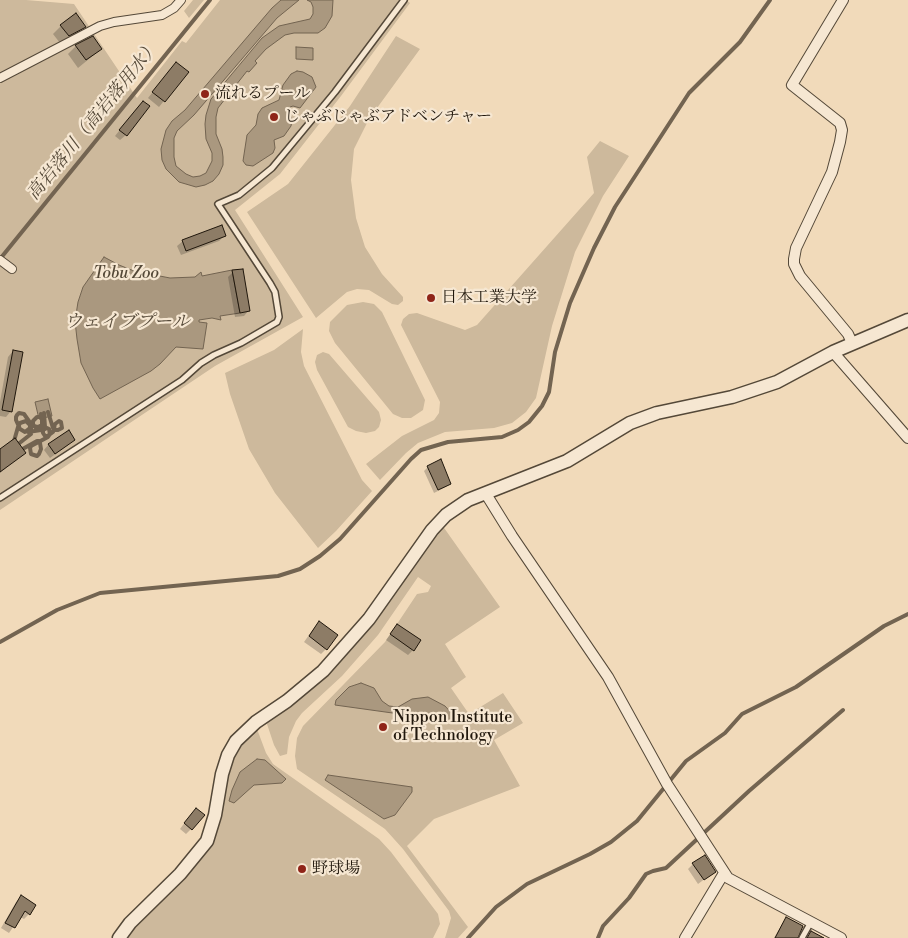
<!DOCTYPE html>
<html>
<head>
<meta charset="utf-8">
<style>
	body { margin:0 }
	canvas { display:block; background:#f1daba }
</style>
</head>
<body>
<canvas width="908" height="938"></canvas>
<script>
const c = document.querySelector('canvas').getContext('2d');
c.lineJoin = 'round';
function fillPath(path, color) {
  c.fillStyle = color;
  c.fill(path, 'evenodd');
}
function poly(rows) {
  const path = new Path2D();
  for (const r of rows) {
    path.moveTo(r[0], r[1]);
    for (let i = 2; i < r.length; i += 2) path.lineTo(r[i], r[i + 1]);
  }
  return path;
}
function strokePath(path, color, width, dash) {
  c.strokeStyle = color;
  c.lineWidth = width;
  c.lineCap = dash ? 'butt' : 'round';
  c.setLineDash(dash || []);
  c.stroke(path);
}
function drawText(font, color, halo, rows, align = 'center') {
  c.font = font + ' "Libre Bodoni","Noto Serif JP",serif';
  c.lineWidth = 4.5;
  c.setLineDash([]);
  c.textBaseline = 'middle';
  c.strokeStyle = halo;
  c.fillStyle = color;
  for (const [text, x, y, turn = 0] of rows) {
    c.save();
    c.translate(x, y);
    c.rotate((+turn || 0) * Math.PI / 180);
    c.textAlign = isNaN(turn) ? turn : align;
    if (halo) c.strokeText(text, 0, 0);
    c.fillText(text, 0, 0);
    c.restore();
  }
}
const green = poly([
	[0,0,26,0,74,4,137,98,182,41,186,43,220,0,406,0,410,3,341,96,280,174,235,210,303,317,215,366,0,510],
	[193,0,204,0,189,18,184,11],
	[396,36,420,49,369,119,354,149,351,180,356,218,365,247,382,274,403,297,403,301,398,305,392,304,369,290,357,289,347,292,316,318,247,212,288,184,350,106],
	[600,141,629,156,603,196,575,252,552,326,536,398,526,412,512,423,494,428,445,432,418,443,406,453,380,480,366,464,402,436,434,420,439,413,440,402,401,325,403,319,409,314,417,313,465,330,477,325,594,193,587,157],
	[363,302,374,304,382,312,425,400,423,410,411,418,402,418,393,414,335,343,329,331,330,322,347,305],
	[303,329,301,352,304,366,362,480,372,491,336,531,318,548,275,493,249,449,230,394,225,373,274,350],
	[323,352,329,354,379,412,381,420,379,427,375,431,366,433,356,431,348,427,317,370,315,362,317,355],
	[442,525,500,607,445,644,466,677,451,688,469,714,503,693,523,723,494,740,520,786,434,819,407,846,468,927,458,938,445,938,451,918,449,911,403,849,385,829,297,769,295,756,297,738,303,726,385,642,417,594,428,592,431,586,418,577,378,635,342,676,302,713,296,721,289,737,287,754,280,756,274,745,266,721,291,707,327,675],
	[257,729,266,753,273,764,379,839,391,852,438,914,440,924,433,938,127,938,135,926,194,866,234,757,244,742]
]);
const water = poly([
	[281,0,299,0,277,18,194,115,177,131,174,138,174,157,176,166,186,174,193,177,200,176,206,173,212,161,212,153,206,139,205,124,206,115,211,99,262,38,279,26,310,19,313,14,313,7,311,2,307,0,333,0,332,16,325,28,318,33,294,33,285,35,266,49,255,61,257,63,249,72,247,71,218,108,216,117,216,134,222,149,223,157,223,165,219,174,213,181,205,185,196,187,179,182,166,169,162,160,161,149,166,130,172,121,185,110,272,8,281,0],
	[296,47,313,48,313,60,296,59,296,47],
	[297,71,303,72,312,77,316,87,300,108,293,106,290,107,289,111,292,120,291,126,284,136,274,140,275,148,273,153,253,166,246,165,243,161,247,135,256,125,258,114,262,108,279,100,283,85,291,74,297,71],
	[104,257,119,265,134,271,170,278,195,277,201,272,202,276,232,270,240,313,220,316,221,320,212,318,199,320,199,322,207,323,203,349,176,347,160,364,151,371,100,399,93,388,81,363,77,339,75,321,78,302,83,287,104,257],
	[48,399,52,416,39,419,35,402,48,399],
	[361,683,374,688,382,701,389,706,398,707,412,699,428,697,445,706,455,717,450,721,335,705,336,700,349,687,361,683],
	[257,759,265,760,286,779,282,783,254,785,234,803,229,801,232,790,240,772,257,759],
	[328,775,412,787,412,792,395,815,384,819,325,780,328,775]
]);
const shadow = poly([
	[61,26,85,27,77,35,60,43,53,34],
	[76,46,101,49,78,68,68,54],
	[171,69,187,72,159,107,148,98],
	[138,107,126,135,120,140,115,136],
	[224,236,219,241,181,255,177,246,183,241],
	[233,272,249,310,244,316,235,317,228,277],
	[13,351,11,411,6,417,0,416,0,402,8,357],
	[49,444,68,445,50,458,44,450],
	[0,448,1,450,24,453,0,473],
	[428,467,450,484,446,487,434,493,424,471],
	[397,625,413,650,408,655,386,640],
	[314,628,326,649,321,654,304,642],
	[191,814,191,829,186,834,180,829],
	[693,864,714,872,698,884,688,869],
	[21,897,29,914,24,919,20,917,9,933,1,928,16,902],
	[787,918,796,938,774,938,782,924]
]);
const stream = poly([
	[0,259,210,0],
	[28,432,41,430,45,427,44,413],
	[14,441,18,427,20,423,26,421,30,425,30,428,25,432,20,429,16,420,16,417,17,415,19,413,24,414,31,424,33,426,38,427,42,425,42,419,40,417,37,417,33,421,33,424,35,427,38,428,43,425,41,414],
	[17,445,31,434,31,427],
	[19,451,37,441,39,441,40,443,41,449,39,454,37,456,31,454,30,448,31,446,48,437,50,434,49,429,47,428,43,430,43,433,45,436,47,436,49,435,53,432,55,424,59,421,61,422,62,428,58,430,56,430,53,428,48,412],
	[0,642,57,610,100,593,278,576,300,569,320,556,340,539,411,459,421,450,448,442,502,437,518,430,529,422,542,406,549,392,555,352,570,303,594,248,615,207,689,93,740,42,770,0],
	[468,938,496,907,527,884,590,854,611,842,637,821,686,761,725,733,742,714,796,687,884,626,908,614],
	[598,938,603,926,629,898,646,874,653,871,666,868,749,791,843,710]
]);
const building = poly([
	[76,13,86,27,69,36,60,25,76,13],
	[93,36,102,49,86,60,75,45,93,36],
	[176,62,189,72,165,102,152,92,176,62],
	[143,101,150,106,127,136,119,130,143,101],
	[222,225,226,236,186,251,182,240,222,225],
	[243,269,250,311,240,313,232,270,243,269],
	[13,350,23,352,12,412,2,410,13,350],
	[69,430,75,440,55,454,48,444,69,430],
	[15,438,26,453,0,472,0,449,15,438],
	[441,459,451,484,438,490,427,466,441,459],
	[319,621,338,635,327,650,309,636,319,621],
	[397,624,421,640,414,651,390,634,397,624],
	[196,808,205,815,192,830,184,823,196,808],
	[705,855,716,872,704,880,692,863,705,855],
	[21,895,36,905,30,915,25,911,15,928,5,923,21,895],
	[786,917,803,926,798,938,775,938,786,917],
	[811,931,824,938,807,938,811,931]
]);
const service = poly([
	[0,498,182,380,201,363,214,355,241,343,277,322,279,317,275,292,270,283,218,204,239,195,272,168,335,92,404,0],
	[802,938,811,922]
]);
const pedestrian = poly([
	[0,78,100,26,114,22,162,15,174,8,181,0],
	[0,260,12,269]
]);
const minor = poly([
	[843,0,792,85,840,123,842,130,840,142,832,172,796,248,794,259,794,264,800,276,848,334,852,343],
	[833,352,908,438],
	[486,494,512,536,608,677,667,784,728,878,841,938],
	[685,938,724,873]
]);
const tertiary = poly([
	[119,938,130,923,180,874,207,841,215,815,222,774,228,755,236,741,256,722,287,701,323,671,369,619,432,530,446,515,468,500,567,461,630,423,657,413,732,397,777,382,833,352,908,320]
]);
const markers = [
	[205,94,5,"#8f2418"],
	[274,117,5,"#8f2418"],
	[431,298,5,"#8f2418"],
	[383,727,5,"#8f2418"],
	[302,869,5,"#8f2418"]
];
const poiNames = [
	["流れるプール",215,94],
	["じゃぶじゃぶアドベンチャー",284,117],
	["日本工業大学",441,298],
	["Nippon Institute",393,718],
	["of Technology",393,736],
	["野球場",312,869]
];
const parkNames = [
	["Tobu Zoo",126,274]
];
const waterNames = [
	["高岩落川（高岩落用水）",94,121,-51],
	["ウェイブプール",127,323]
];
fillPath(green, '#cdb99c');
fillPath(water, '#aa987f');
strokePath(water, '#736451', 1);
fillPath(shadow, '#0003');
strokePath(stream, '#736451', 4);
fillPath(building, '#8d7c66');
strokePath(building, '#20170c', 1);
strokePath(service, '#544838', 8);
strokePath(pedestrian, '#544838', 10);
strokePath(minor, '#544838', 12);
strokePath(tertiary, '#544838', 15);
strokePath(service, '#f6e7d2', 5);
strokePath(pedestrian, '#f6e7d2', 8);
strokePath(minor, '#f6e7d2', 10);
strokePath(tertiary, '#f6e7d2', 12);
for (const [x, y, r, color] of markers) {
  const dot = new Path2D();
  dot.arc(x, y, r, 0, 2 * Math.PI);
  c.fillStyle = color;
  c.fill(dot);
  strokePath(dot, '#f6e7d2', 2);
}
drawText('16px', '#20170c', '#f6e7d2', poiNames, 'left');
drawText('italic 16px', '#544837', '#f6e7d2', parkNames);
drawText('italic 18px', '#574b3a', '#f6e7d2', waterNames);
</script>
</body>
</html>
